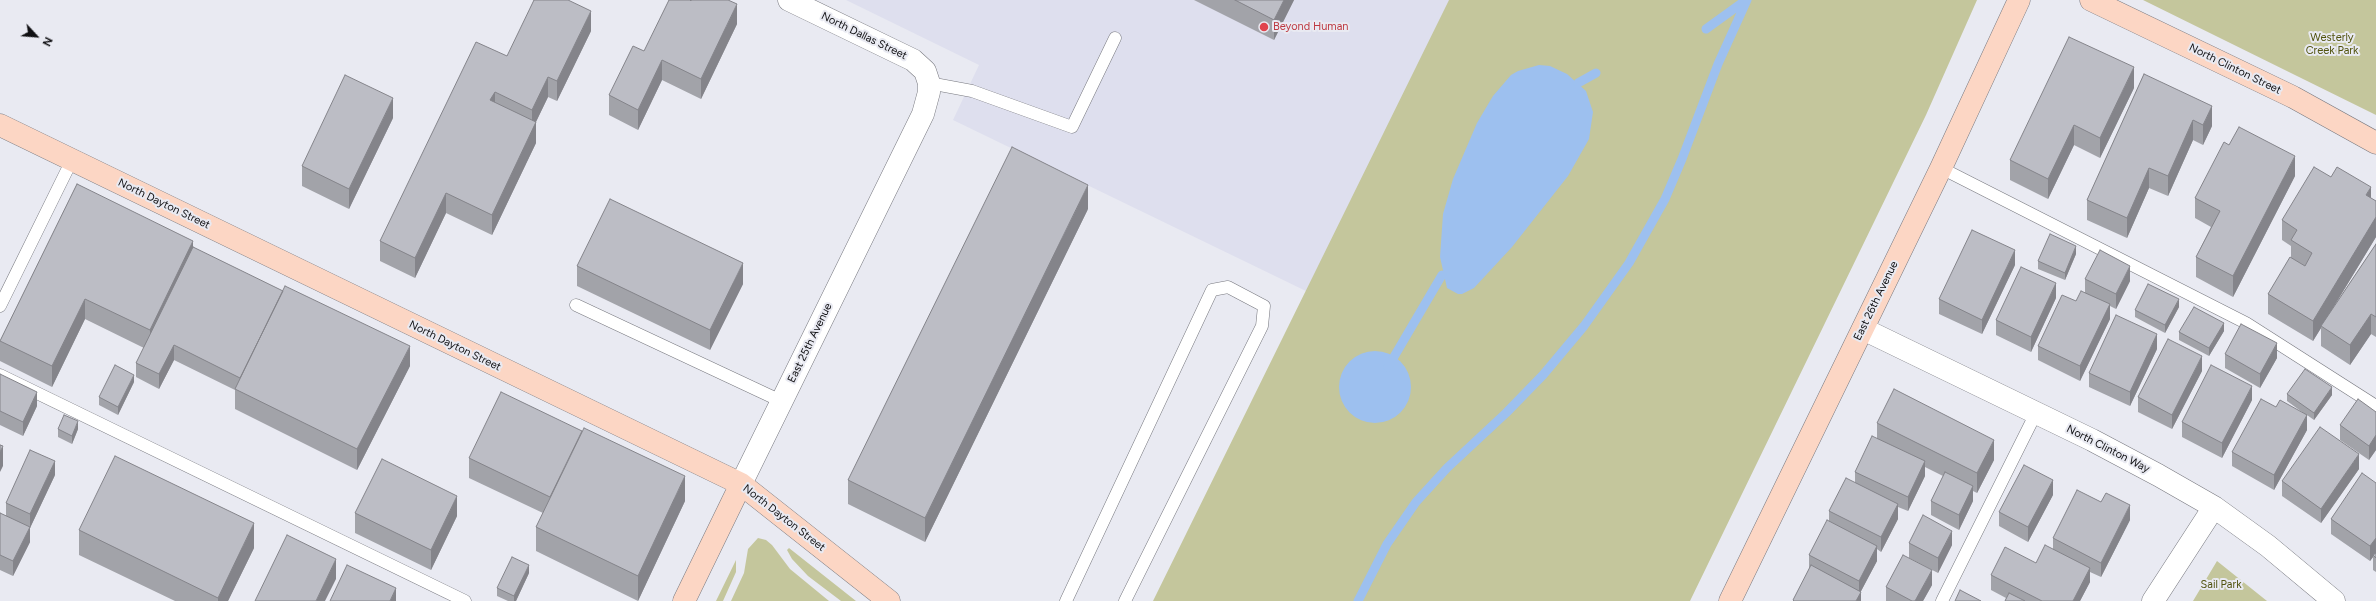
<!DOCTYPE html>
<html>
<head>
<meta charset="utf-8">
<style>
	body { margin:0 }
	#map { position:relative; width:2376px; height:601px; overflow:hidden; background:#e9eaf2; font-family:Figtree,sans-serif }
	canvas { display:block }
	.north { position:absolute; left:16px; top:16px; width:40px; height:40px; -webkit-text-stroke:3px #e9eaf2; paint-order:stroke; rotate:116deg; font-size:11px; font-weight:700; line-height:16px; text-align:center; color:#101013 }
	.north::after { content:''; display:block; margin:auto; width:14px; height:18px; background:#101013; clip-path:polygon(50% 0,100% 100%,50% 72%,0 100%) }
</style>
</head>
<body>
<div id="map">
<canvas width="2376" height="601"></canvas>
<div class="north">N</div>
</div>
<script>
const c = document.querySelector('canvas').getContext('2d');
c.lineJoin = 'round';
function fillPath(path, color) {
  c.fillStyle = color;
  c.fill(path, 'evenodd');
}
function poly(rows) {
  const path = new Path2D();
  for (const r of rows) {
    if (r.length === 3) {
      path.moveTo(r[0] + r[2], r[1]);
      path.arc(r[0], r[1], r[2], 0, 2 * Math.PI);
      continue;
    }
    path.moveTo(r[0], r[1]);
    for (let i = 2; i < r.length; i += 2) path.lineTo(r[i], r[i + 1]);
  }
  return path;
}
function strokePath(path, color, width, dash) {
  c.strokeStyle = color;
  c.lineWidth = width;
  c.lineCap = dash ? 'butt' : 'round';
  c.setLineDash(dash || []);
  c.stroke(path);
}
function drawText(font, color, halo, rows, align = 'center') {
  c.font = font + ' Figtree,sans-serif';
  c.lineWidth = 4;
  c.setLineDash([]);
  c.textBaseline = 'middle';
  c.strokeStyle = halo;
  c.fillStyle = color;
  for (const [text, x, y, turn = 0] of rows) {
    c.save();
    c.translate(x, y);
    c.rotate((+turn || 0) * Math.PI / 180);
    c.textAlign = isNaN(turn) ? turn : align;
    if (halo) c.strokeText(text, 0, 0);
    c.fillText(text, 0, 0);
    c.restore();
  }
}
const built = poly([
	[846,0,1450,0,1308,292,953,120,979,65]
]);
const green = poly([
	[1449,0,1977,0,1926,115,1690,601,1153,601],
	[2143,0,2376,0,2376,115],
	[758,538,766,540,772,545,790,569,829,601,731,601,744,573,748,549],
	[789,548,856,601,841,601,808,576,792,559,787,550],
	[736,560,736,572,723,601,716,601],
	[2217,561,2267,601,2193,601]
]);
const water = poly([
	[1539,65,1550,66,1567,74,1586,91,1593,112,1589,139,1568,176,1512,247,1474,288,1462,294,1458,294,1447,288,1440,257,1443,214,1453,179,1477,123,1493,96,1511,75,1518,71],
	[1375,387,36]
]);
const stream = poly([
	[1706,29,1746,0],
	[1578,83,1596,73],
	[1388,367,1442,275],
	[1358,601,1387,544,1416,502,1447,468,1506,413,1543,375,1584,326,1629,263,1665,199,1682,159,1718,64,1747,0]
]);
const lane = poly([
	[929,83,972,91,1072,127,1115,38],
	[1941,168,2246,323,2376,406],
	[576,305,781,401],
	[0,306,72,160],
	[0,375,465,601],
	[1066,601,1212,290,1228,287,1264,306,1262,326,1125,601],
	[1942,601,2036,413]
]);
const street = poly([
	[1863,329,2092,440,2158,475,2214,507,2268,546,2334,601],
	[741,484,923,114,929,92,929,83,925,71,913,60,789,0],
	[2153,601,2214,507]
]);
const secondary = poly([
	[2091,0,2293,97,2376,143],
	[0,125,741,484,889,601],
	[684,601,741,484],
	[1730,601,1941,168,2019,0]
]);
const wall = poly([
	[1194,0,1294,0,1274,40],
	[737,24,701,99,662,80,638,130,609,115,609,95,644,51],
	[591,31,557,101,548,97,536,122,536,143,492,235,446,213,415,278,380,261,380,241,507,56],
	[2144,74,2212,126,2203,145,2193,140,2168,196,2149,188,2127,238,2087,220,2087,200],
	[2134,88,2100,158,2074,145,2048,199,2010,180,2010,160],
	[393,118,349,209,302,186,302,166],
	[2295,176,2233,297,2196,277,2196,257,2211,227,2195,218,2195,198],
	[2331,177,2376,201,2376,237,2333,308,2376,244,2376,337,2371,334,2350,365,2321,346,2321,328,2313,341,2268,314,2268,294,2291,257,2291,246,2282,240,2282,220],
	[77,184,193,247,410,366,357,470,235,409,235,390,174,360,159,389,136,377,136,363,144,348,85,319,52,387,0,361,0,341],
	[1088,209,925,542,848,504,848,480],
	[2076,254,2065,280,2038,269,2038,261],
	[2015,265,1982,334,1939,314,1939,299],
	[577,266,743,284,710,350,577,286],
	[2085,279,2130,281,2116,309,2110,306,2110,319,2080,381,2038,360,2038,346,2076,301,2085,293],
	[2056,298,2031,352,1996,335,1996,320],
	[2179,307,2165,333,2135,317,2135,310],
	[2224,331,2209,356,2179,340,2179,332],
	[2157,349,2130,406,2089,387,2089,373],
	[2225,354,2277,358,2260,388,2225,368],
	[2202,371,2172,429,2138,412,2138,397],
	[0,374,37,406,23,436,0,425],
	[134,382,118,415,99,405,99,397],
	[2287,394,2332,395,2314,420,2307,415,2307,430,2274,490,2232,466,2232,452,2276,407,2306,415,2287,401],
	[2252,400,2222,458,2182,437,2182,422],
	[2376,412,2376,450,2369,460,2340,440,2340,425],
	[1877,423,1994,460,1977,493,1973,491,1973,501,1959,530,1931,515,1931,501,1943,476,1925,467,1925,476,1908,511,1898,507,1898,519,1881,552,1877,549,1877,561,1861,591,1861,601,1793,601,1809,569,1809,555,1829,522,1829,511,1855,483,1855,472,1877,438],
	[58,429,78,429,72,444,58,437],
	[469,458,685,501,638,601,536,551,536,527,543,513,469,478],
	[2359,469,2321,523,2282,496,2282,481],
	[55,475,30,528,30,542,13,576,0,570,0,513,6,516,6,503],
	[2376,483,2376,572,2373,570,2373,557,2370,561,2331,534,2331,519],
	[2053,495,2028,542,1999,526,1999,512],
	[355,513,457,516,431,570,355,533],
	[2130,520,2101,577,2090,572,2090,582,2080,601,2005,601,2006,598,1991,590,1991,575,2036,563,2053,549,2053,538],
	[79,530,254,548,228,601,175,601,79,555],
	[1909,543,1952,545,1938,573,1909,558],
	[529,573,516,601,508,601,497,596,497,588],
	[1932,585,1923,601,1886,601,1886,587]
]);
const shadedWall = poly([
	[1284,0,1294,0,1274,40,1274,20],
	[737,4,737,24,701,99,701,79],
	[591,11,591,31,557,101,557,81],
	[662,60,662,80,638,130,638,110],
	[2134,67,2134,88,2100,158,2100,138],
	[548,77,548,97,532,130,532,110],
	[495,92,495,112,490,100],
	[393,98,393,118,349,209,349,189],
	[2212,106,2212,126,2203,145,2203,125],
	[2193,120,2193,140,2168,196,2168,176],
	[536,122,536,143,492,235,492,215],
	[2074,125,2074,145,2048,199,2048,179],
	[2295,156,2295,176,2233,297,2233,276],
	[2149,168,2149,188,2127,238,2127,218],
	[1088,185,1088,209,925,542,925,518],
	[2371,187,2371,207,2366,195],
	[446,193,446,213,415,278,415,258],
	[2376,217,2376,237,2322,326,2321,326,2321,328,2313,341,2313,321],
	[193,241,193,261,150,351,150,330],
	[2076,246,2076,254,2065,280,2065,273],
	[2015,250,2015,265,1982,334,1982,320],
	[743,263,743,284,710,350,710,330],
	[2130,266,2130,281,2116,309,2116,294],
	[2056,283,2056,298,2031,352,2031,337],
	[85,299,85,319,52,387,52,366],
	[2179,299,2179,307,2165,333,2165,325],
	[2110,304,2110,319,2080,381,2080,366],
	[2371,314,2371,334,2350,365,2350,345],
	[2224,323,2224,331,2209,356,2209,348],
	[2157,334,2157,349,2130,406,2130,392],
	[2277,343,2277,358,2260,388,2260,374],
	[174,345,174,360,159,389,159,374],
	[410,346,410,366,357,470,357,449],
	[2202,356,2202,371,2172,429,2172,415],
	[134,375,134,382,118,415,118,407],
	[2252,386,2252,400,2222,458,2222,443],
	[2332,387,2332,395,2314,420,2314,413],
	[37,392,37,406,23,436,23,422],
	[2307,415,2307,430,2274,490,2274,475],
	[78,421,78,429,72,444,72,436],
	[2376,435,2376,450,2369,460,2369,446],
	[1994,440,1994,460,1977,493,1977,473],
	[3,446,3,466,0,472,0,452],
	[2359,454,2359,469,2321,523,2321,509],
	[55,461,55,475,30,528,30,514],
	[1925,461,1925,476,1908,511,1908,497],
	[685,476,685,501,638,601,638,576],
	[2053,480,2053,495,2028,542,2028,527],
	[1973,486,1973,501,1959,530,1959,515],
	[457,496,457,516,431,570,431,550],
	[1898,504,1898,519,1881,552,1881,537],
	[2130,505,2130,520,2101,577,2101,563],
	[254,523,254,548,228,601,218,601,218,598],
	[30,527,30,542,13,576,13,561],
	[1952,531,1952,545,1938,573,1938,558],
	[2376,538,2376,553,2373,555,2373,557,2370,561,2370,546],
	[1877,546,1877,561,1859,595,1859,581],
	[336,559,336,579,325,601,316,601],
	[529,565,529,573,516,601,514,601,514,596],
	[2090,568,2090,582,2080,601,2073,601],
	[1932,570,1932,585,1923,601,1915,601],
	[396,588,396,601,390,601],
	[1861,592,1861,601,1856,601]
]);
const building = poly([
	[534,0,568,0,591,11,557,81,548,77,532,110,495,92,490,100,536,122,492,215,446,193,415,258,380,241,476,42,507,56,534,0],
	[669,0,690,0,691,1,691,0,728,0,737,4,701,79,662,60,638,110,609,95,633,46,644,51,669,0],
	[1235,0,1284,0,1274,20,1235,0],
	[2069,37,2134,67,2100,138,2074,125,2048,179,2010,160,2069,37],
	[2144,74,2212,106,2203,125,2193,120,2168,176,2149,168,2127,218,2087,200,2144,74],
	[345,75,393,98,349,189,302,166,345,75],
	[2239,127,2295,156,2233,276,2196,257,2220,211,2195,198,2224,142,2229,145,2239,127],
	[1012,147,1088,185,925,518,848,480,1012,147],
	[2314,167,2331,177,2337,167,2371,187,2366,195,2376,201,2376,217,2313,321,2268,294,2290,257,2305,266,2312,253,2291,240,2297,230,2282,220,2314,167],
	[77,184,193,241,150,330,85,299,52,366,0,341,77,184],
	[610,199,743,263,710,330,577,266,610,199],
	[1972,230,2015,250,1982,320,1939,299,1972,230],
	[2050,234,2076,246,2065,273,2038,261,2050,234],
	[2376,244,2376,317,2371,314,2350,345,2321,326,2376,244],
	[193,247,283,291,240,378,174,345,159,374,136,363,193,247],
	[2100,250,2130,266,2116,294,2085,279,2100,250],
	[2021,267,2056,283,2031,337,1996,320,2021,267],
	[2148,284,2179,299,2165,325,2135,310,2148,284],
	[285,286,410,346,357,449,235,389,285,286],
	[2081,291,2110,304,2080,366,2038,346,2062,295,2076,301,2081,291],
	[2194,307,2224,323,2209,348,2179,332,2194,307],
	[2116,315,2157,334,2130,392,2089,373,2116,315],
	[2241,324,2277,343,2260,374,2225,354,2241,324],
	[2168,339,2202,356,2172,415,2138,397,2168,339],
	[115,365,134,375,118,407,99,397,115,365],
	[2211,365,2252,386,2222,443,2182,422,2211,365],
	[2305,369,2332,387,2314,413,2287,394,2305,369],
	[0,374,37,392,23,422,0,411,0,374],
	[1894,389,1994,440,1977,473,1877,423,1894,389],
	[501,392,582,431,550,497,469,458,501,392],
	[2261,399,2276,407,2280,400,2307,415,2274,475,2232,452,2261,399],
	[2358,399,2376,412,2376,435,2369,446,2340,425,2358,399],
	[64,415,78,421,72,436,58,429,64,415],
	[2320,427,2359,454,2321,509,2282,481,2320,427],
	[584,428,685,476,638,576,536,527,584,428],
	[1872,436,1925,461,1908,497,1855,472,1872,436],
	[0,445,3,446,0,452,0,445],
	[30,450,55,461,30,514,6,503,30,450],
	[115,456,254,523,218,598,79,530,115,456],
	[382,459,457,496,431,550,355,513,382,459],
	[2024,465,2053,480,2028,527,1999,512,2024,465],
	[1945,472,1973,486,1959,515,1931,501,1945,472],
	[2362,473,2376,483,2376,538,2370,546,2331,519,2362,473],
	[1846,478,1898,504,1881,537,1829,511,1846,478],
	[2077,490,2101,502,2106,493,2130,505,2101,563,2053,538,2077,490],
	[0,513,30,527,13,561,0,555,0,513],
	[1923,515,1952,531,1938,558,1909,543,1923,515],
	[1827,520,1877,546,1859,581,1809,555,1827,520],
	[287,535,336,559,316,601,255,601,287,535],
	[2045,545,2090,568,2073,601,2042,601,1991,575,2005,547,2036,563,2045,545],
	[2376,553,2376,558,2373,555,2376,553],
	[1903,555,1932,570,1915,601,1912,601,1886,587,1903,555],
	[512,557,529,565,514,596,497,588,512,557],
	[347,565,396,588,390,601,330,601,347,565],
	[1811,565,1861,592,1856,601,1794,601,1793,600,1811,565],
	[1960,590,1981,601,1955,601,1960,590],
	[2009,593,2025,601,2005,601,2009,593]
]);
const markers = [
	[1264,27,5,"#e0444e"]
];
const healthNames = [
	["Beyond Human",1273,27]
];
const streetNames = [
	["North Dallas Street",864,36,26],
	["North Clinton Street",2235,69,26],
	["North Dayton Street",164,204,26],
	["East 26th Avenue",1876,301,-64],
	["East 25th Avenue",810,343,-64],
	["North Dayton Street",455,346,26],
	["North Clinton Way",2108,449,27],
	["North Dayton Street",784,518,38]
];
const parkNames = [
	["Westerly",2332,38],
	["Creek Park",2332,51],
	["Sail Park",2221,585]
];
fillPath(built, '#dedfee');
fillPath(green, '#c4c69c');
fillPath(water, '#9dc0ef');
strokePath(stream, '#9dc0ef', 9);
strokePath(lane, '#77787f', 13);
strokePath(street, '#77787f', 23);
strokePath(secondary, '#77787f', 23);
strokePath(lane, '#fff', 12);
strokePath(street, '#fff', 22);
strokePath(secondary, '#fcd6c4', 22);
fillPath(wall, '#a2a3a9');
fillPath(shadedWall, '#84848a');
fillPath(building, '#bcbdc5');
strokePath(building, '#84848a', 1);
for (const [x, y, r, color] of markers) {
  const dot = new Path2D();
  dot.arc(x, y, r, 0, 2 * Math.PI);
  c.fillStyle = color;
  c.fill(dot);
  strokePath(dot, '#e9eaf2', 1.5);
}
drawText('11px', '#be3a42', '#e9eaf2', healthNames, 'left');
drawText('11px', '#101013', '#e9eaf2', streetNames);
drawText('11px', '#51530e', '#e9eaf2', parkNames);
</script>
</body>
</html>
